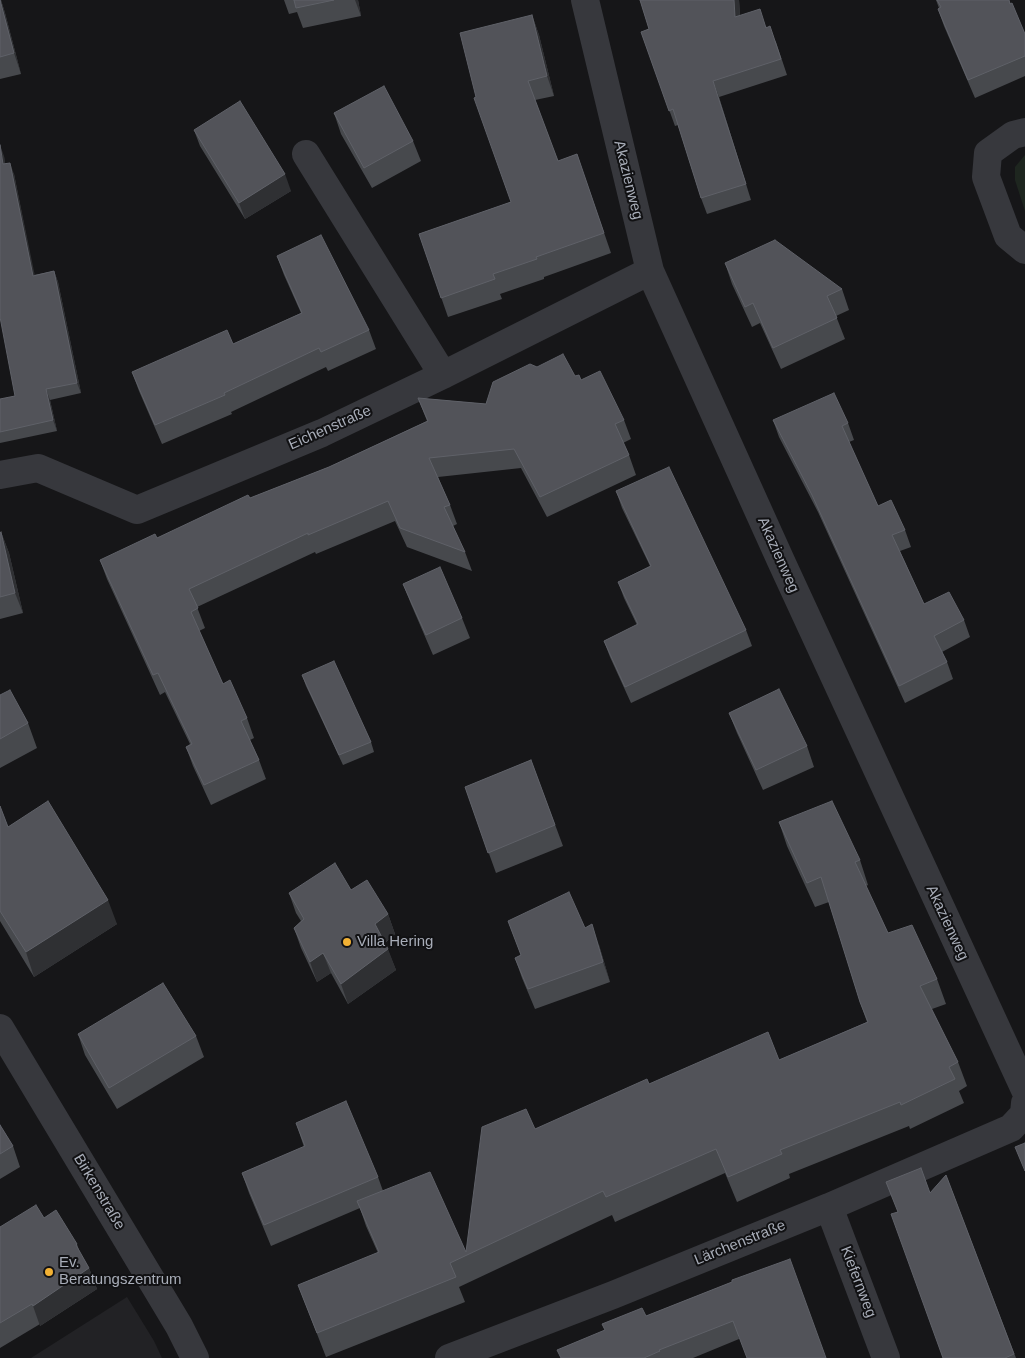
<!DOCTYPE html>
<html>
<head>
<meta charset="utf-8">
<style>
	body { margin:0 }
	canvas { display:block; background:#161618 }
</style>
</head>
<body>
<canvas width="1025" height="1358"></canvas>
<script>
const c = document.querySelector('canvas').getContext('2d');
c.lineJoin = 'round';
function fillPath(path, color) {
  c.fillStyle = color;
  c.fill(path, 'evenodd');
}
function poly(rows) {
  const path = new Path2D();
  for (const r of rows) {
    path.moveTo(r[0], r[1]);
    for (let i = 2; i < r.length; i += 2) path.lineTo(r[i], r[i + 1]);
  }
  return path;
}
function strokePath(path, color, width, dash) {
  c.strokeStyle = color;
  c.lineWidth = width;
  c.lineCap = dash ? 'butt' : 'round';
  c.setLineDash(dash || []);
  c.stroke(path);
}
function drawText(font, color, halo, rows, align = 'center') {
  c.font = font + ' Arial,sans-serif';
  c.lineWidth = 4;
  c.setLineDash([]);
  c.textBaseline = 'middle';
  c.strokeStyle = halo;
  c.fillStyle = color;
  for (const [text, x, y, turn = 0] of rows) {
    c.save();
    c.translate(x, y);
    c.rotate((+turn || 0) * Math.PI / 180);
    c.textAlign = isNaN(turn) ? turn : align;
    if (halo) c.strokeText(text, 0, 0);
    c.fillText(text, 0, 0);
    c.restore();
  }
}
const built = poly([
	[127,1297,154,1341,162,1358,31,1358]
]);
const green = poly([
	[1025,155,1025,211,1015,180,1015,167]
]);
const minor = poly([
	[585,0,650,271,781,561,1025,1090],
	[1025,132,1013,135,988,153,986,177,1008,236,1025,250],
	[306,154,443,375],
	[0,475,38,468,137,510,322,433,443,375,650,271],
	[0,1028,179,1326,195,1358],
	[829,1207,886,1358],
	[449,1358,613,1295,829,1207,1011,1128,1024,1114,1025,1103]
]);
const wall = poly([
	[0,0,1,0,5,13,21,74,0,79],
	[284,0,358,0,361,16,303,28,297,12,289,14],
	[640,0,739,0,740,16,767,27,776,42,787,75,719,97,751,200,707,214,701,198,678,125,675,126,641,32,649,29],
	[936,0,1009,0,1025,34,1025,76,975,98,944,26,938,9,939,8],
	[532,15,539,35,554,96,535,100,558,161,577,154,611,253,544,277,544,279,500,294,502,299,448,317,419,234,511,202],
	[334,113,413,141,421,161,372,188,341,134],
	[194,130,291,191,245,219,200,146],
	[4,156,5,164,14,174,34,275,54,271,58,282,81,393,50,400,57,431,0,443,0,399,15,396],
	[277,256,369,330,376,349,328,371,326,367,231,412,232,414,162,444,139,391,132,372,233,344,301,313,284,275],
	[725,263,842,289,849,310,836,316,845,339,781,369,760,323,752,327,732,284],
	[537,367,575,376,581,380,624,420,631,439,623,443,629,455,636,475,547,517,521,468,438,477,450,505,457,524,453,526,465,552,472,571,407,547,395,521,316,554,315,552,197,607,205,628,199,631,223,684,247,718,254,738,250,740,259,760,266,779,211,805,193,766,186,747,190,744,165,692,160,695,107,579,100,560,157,538,250,498,329,467,427,421,418,398,486,404],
	[773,420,848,423,854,440,849,442,878,506,905,530,911,547,900,551,924,604,964,620,970,637,942,652,947,662,953,679,905,703,818,512,779,437],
	[616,491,746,630,752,646,631,703,610,657,604,641,637,625,624,598,618,582,650,566,622,508],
	[1,532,9,553,23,613,0,619,0,533],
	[403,584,462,618,470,638,433,655,411,604],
	[302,675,371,742,374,752,343,765,306,686],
	[0,695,28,723,37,748,0,768],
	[729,713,807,746,814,767,763,790,737,733],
	[531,760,563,846,496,873,465,787],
	[0,806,8,827,117,924,34,977,0,921],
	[779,822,860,860,868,885,866,886,888,933,937,979,946,1004,932,1009,958,1062,967,1086,959,1091,964,1103,910,1129,909,1126,789,1174,790,1178,737,1202,725,1173,615,1222,612,1215,459,1287,465,1302,326,1357,298,1285,378,1253,366,1226,360,1208,271,1246,249,1193,242,1173,304,1147,296,1123,378,1177,383,1191,466,1252,535,1129,649,1084,779,1060,867,1022,860,1002,829,902,815,907,787,846],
	[351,890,388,914,395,934,385,943,396,970,348,1004,331,973,317,982,301,948,294,928,301,921,296,913,289,893],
	[508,921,599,945,610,982,535,1009,522,978,515,958,521,955],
	[78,1034,196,1036,204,1057,117,1109,85,1055],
	[0,1125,13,1146,20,1167,0,1179],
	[946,1175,1016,1358,943,1358,897,1212,930,1193],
	[44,1218,77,1244,80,1253,89,1268,97,1289,40,1326,40,1324,0,1348,0,1227],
	[732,1282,739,1339,693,1358,560,1358,646,1316]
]);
const shadedWall = poly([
	[0,0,1,0,5,13,21,74,14,53],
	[355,0,358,0,361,16],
	[734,0,739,0,741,33,735,17],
	[532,15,539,35,554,96,547,76],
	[713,81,719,97,751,200,746,184],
	[0,145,4,156,7,175,3,164],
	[10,163,14,174,37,286,33,276],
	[285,174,291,191,245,219,239,203],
	[54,271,58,282,81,393,77,383],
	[46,389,50,400,57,431,53,420],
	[1,532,9,553,23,613,15,593],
	[108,900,117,924,34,977,26,952],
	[388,914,395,934,382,945,375,924],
	[592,924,599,945,610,982,603,962],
	[388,949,396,970,348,1004,341,984],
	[323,953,331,973,317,982,310,962],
	[89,1268,97,1289,40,1326,33,1306]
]);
const building = poly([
	[0,0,14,53,0,57,0,0],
	[294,0,334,0,296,8,294,0],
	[640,0,734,0,735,17,760,9,766,28,770,26,781,59,713,81,746,184,701,198,673,109,669,111,641,32,649,29,640,0],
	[937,0,1009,0,1010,4,1012,3,1025,34,1025,56,968,80,938,9,941,7,937,0],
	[532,15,547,76,528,81,558,161,577,154,604,233,536,257,537,259,493,274,495,279,441,298,419,234,511,202,474,98,476,97,460,33,532,15],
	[384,86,413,141,364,168,334,113,384,86],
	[240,101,285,174,239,203,194,130,240,101],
	[0,145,3,164,10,163,33,276,54,271,77,383,46,389,53,420,0,432,0,399,15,396,0,317,0,145],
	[321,235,369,330,321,352,319,348,224,393,225,395,155,425,132,372,227,330,233,344,302,313,277,256,321,235],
	[775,240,842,289,827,296,837,318,773,348,753,303,745,307,725,263,775,240],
	[563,354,575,376,579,375,581,380,600,371,624,420,615,424,629,455,540,497,514,449,429,458,450,505,444,507,465,552,400,528,388,501,308,535,308,533,189,589,198,608,191,612,223,684,230,680,247,718,241,721,259,760,204,785,186,747,192,744,158,673,153,675,100,560,155,534,157,538,248,495,250,498,329,467,428,421,418,398,486,404,493,382,530,364,537,367,563,354],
	[834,393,848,423,842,426,878,506,891,500,905,530,892,535,924,604,949,592,964,620,934,636,947,662,899,686,812,495,773,420,834,393],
	[669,467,746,630,625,687,604,641,638,624,618,582,651,566,616,491,669,467],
	[1,532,15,593,0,597,0,533,1,532],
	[440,567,462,618,426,635,403,584,440,567],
	[334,661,371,742,339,755,302,675,334,661],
	[779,689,807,746,756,770,729,713,779,689],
	[10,690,28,723,0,739,0,695,10,690],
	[531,760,555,825,488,853,465,787,531,760],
	[48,801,108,900,26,952,0,911,0,806,8,827,48,801],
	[832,801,860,860,855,862,888,933,912,925,937,979,920,986,958,1062,949,1067,955,1079,901,1105,900,1102,780,1150,782,1154,728,1177,716,1149,606,1197,603,1191,450,1263,456,1277,317,1333,298,1285,379,1252,357,1201,430,1172,466,1252,482,1127,526,1109,535,1129,647,1079,649,1084,768,1032,779,1060,868,1022,860,1002,821,877,807,883,779,822,832,801],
	[335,863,351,890,367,880,388,914,375,924,388,949,341,984,323,953,310,962,294,928,304,919,289,893,335,863],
	[569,892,585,928,592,924,603,962,528,989,515,958,521,955,508,921,569,892],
	[163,983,196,1036,109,1088,78,1034,163,983],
	[346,1101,378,1177,264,1225,242,1173,305,1146,296,1123,346,1101],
	[0,1125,13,1146,0,1154,0,1125],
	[1025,1143,1025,1171,1015,1147,1025,1143],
	[921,1168,930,1193,946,1175,1014,1354,1005,1358,943,1358,891,1214,898,1212,886,1182,921,1168],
	[36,1205,44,1218,56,1210,77,1244,76,1245,89,1268,33,1306,32,1304,0,1323,0,1227,36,1205],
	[790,1259,826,1358,747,1358,733,1321,659,1350,660,1351,644,1358,561,1358,557,1350,605,1330,602,1324,642,1308,646,1316,732,1282,732,1280,790,1259]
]);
const markers = [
	[347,942,5,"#f2b134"],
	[49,1272,5,"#f2b134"]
];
const streetNames = [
	["Akazienweg",628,180,76],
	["Eichenstraße",330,428,-24],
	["Akazienweg",778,555,66],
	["Akazienweg",947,923,65],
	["Birkenstraße",99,1192,59],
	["Lärchenstraße",740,1243,-22],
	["Kiefernweg",858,1282,69]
];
const poiNames = [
	["Villa Hering",357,942],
	["Ev.",59,1263],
	["Beratungszentrum",59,1280]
];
fillPath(built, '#222225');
fillPath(green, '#1e261f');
strokePath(minor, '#37383d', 28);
fillPath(wall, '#47494d');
fillPath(shadedWall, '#2f3033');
fillPath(building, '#525359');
strokePath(building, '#5f6168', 1);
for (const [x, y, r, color] of markers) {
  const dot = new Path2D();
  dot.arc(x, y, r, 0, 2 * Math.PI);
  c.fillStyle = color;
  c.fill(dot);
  strokePath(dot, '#111113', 2);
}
drawText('15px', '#a8adb8', '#111113', streetNames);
drawText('15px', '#a8adb8', '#111113', poiNames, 'left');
</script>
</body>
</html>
